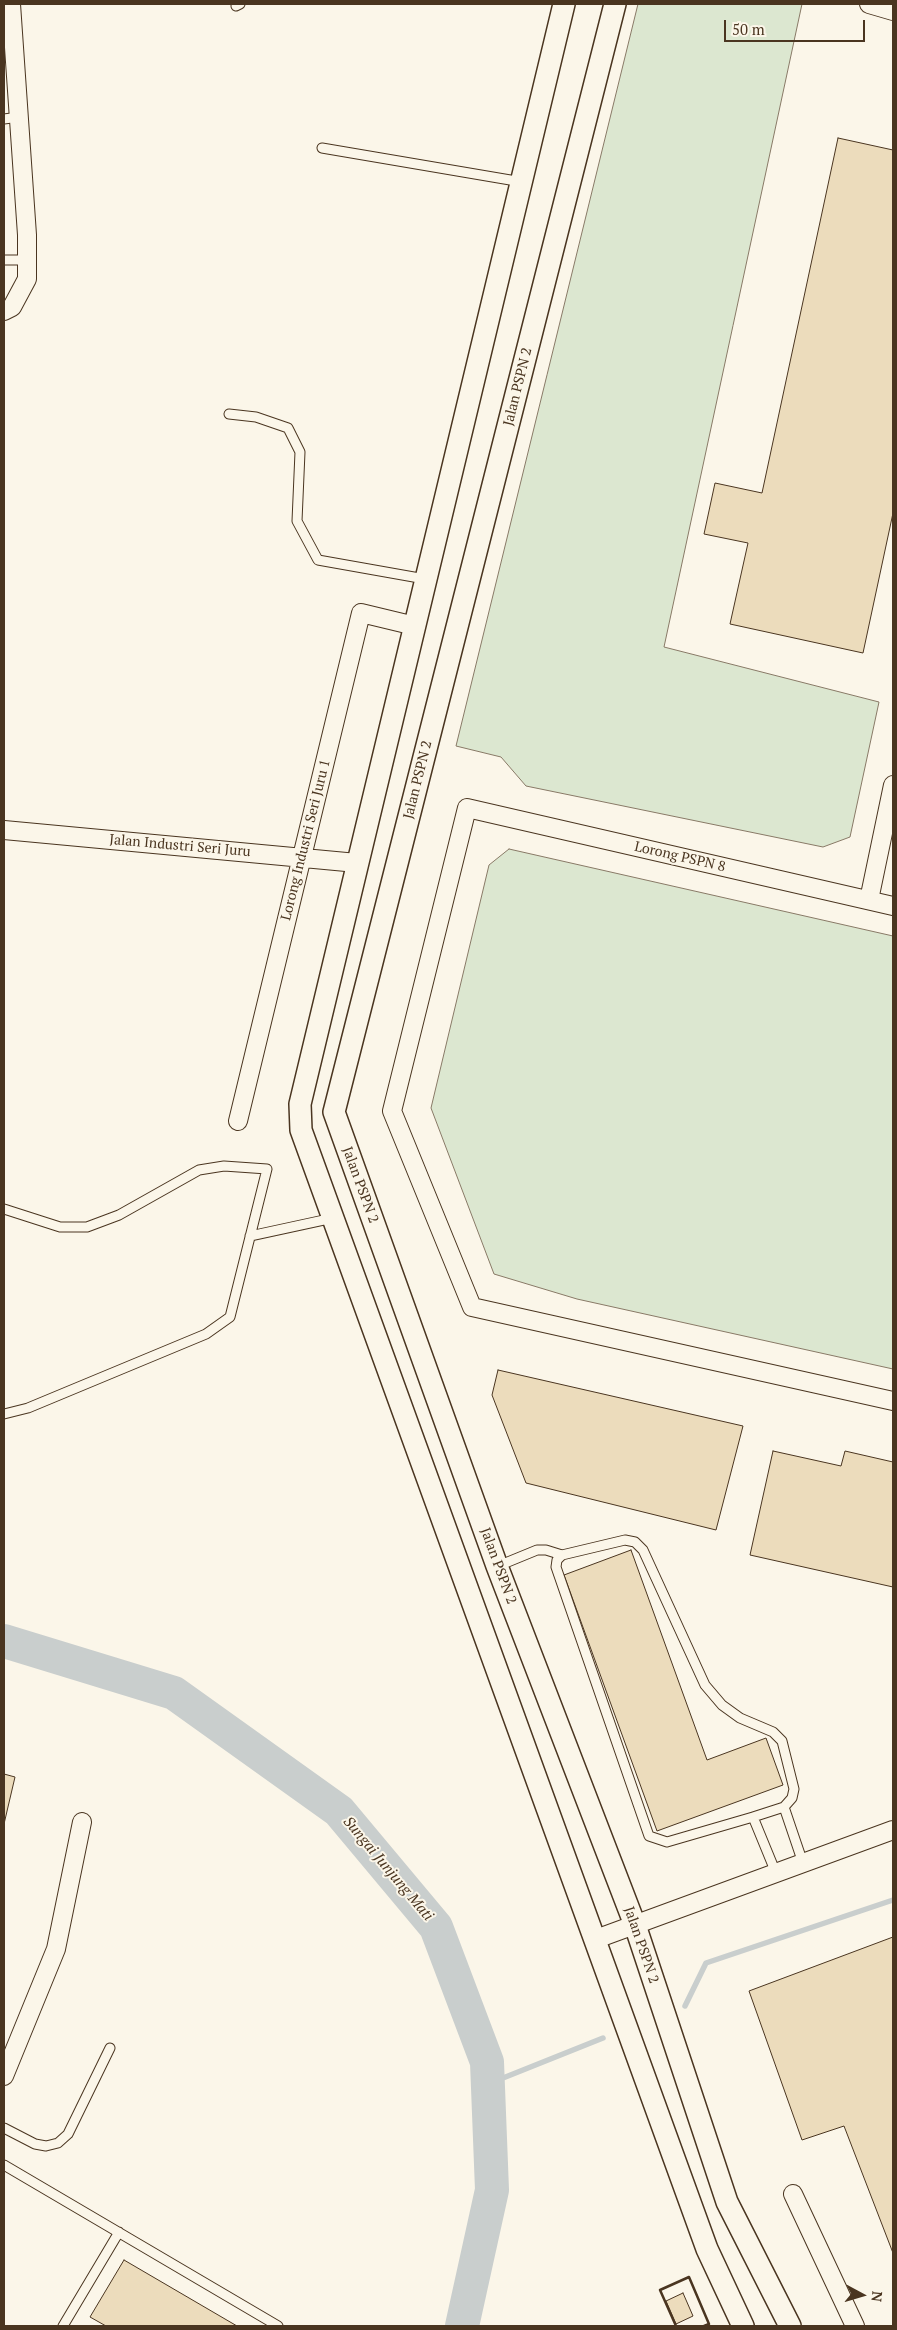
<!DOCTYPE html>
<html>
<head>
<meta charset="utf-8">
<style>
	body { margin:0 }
	#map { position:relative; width:897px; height:2330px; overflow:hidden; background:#fbf6e9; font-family:"PT Serif",serif }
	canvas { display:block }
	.frame { position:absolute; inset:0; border:5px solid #4a3520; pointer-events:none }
	.north { position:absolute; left:837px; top:2270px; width:50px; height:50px; -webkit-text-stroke:4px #fbf6e9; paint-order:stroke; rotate:96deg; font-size:14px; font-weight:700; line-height:20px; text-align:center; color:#4a3520 }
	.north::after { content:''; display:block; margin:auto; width:18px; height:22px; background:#4a3520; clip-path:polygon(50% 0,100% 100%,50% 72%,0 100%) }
	.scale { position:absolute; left:724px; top:20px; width:141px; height:22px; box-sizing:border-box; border:2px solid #4a3520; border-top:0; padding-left:6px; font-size:15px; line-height:18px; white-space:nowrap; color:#4a3520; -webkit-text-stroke:4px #fbf6e9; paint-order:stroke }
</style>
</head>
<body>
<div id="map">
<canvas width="897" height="2330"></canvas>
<div class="frame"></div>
<div class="north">N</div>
<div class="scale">50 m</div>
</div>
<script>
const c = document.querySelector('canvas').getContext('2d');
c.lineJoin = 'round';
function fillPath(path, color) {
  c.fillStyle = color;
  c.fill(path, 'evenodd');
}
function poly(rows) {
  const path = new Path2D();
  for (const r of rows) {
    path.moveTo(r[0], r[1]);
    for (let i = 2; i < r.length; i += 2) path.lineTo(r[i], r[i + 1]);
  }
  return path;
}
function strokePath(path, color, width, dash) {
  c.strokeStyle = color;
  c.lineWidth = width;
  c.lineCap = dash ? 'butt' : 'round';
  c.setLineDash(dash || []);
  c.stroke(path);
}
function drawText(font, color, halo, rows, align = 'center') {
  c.font = font + ' "PT Serif",serif';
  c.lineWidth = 4;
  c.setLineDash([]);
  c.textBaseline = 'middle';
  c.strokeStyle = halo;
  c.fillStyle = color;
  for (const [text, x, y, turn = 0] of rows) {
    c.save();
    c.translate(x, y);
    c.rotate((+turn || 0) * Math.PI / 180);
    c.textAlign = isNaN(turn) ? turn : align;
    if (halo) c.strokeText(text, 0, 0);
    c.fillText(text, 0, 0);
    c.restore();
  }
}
const green = poly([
	[638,4,802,4,664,647,879,702,850,837,823,847,526,786,501,757,456,746,638,4],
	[509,849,893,936,893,1369,577,1299,494,1274,431,1108,489,865,509,849]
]);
const stream = poly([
	[685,2006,706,1963,893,1900],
	[488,2084,603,2038]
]);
const river = poly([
	[4,1641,174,1693,339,1811,436,1927,487,2062,492,2190,462,2326]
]);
const building = poly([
	[838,138,893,150,893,513,863,653,730,624,748,543,704,534,715,483,762,493,838,138],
	[498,1370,743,1426,716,1530,526,1483,492,1395,498,1370],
	[773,1451,841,1466,845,1451,893,1462,893,1587,750,1555,773,1451],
	[631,1550,707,1760,766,1738,783,1785,657,1831,564,1575,631,1550],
	[4,1774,15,1777,4,1824,4,1774],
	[893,1937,893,2253,844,2126,802,2140,749,1991,893,1937],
	[124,2260,237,2326,106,2326,90,2317,124,2260],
	[683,2293,693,2316,676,2324,666,2301,683,2293]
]);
const service = poly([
	[236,6,240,4],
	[4,119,19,117],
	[322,148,522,182],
	[4,260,27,260],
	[229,414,256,417,288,428,300,452,297,521,318,560,425,579],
	[4,1209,60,1227,87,1227,119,1215,199,1170,224,1166,267,1169,230,1317,206,1334,28,1408,4,1414],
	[250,1236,333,1218],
	[498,1566,537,1550,546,1550,562,1555],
	[753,1817,784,1807],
	[776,1873,753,1817,667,1842,649,1836,556,1567,557,1560,562,1555,625,1540,635,1542,643,1550,705,1685,722,1705,740,1718,773,1732,782,1741,794,1789,792,1798,784,1807,803,1863],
	[4,2128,35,2144,46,2146,58,2143,68,2134,110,2048],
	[4,2165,278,2326],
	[63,2326,119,2232]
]);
const minor = poly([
	[869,4,893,11],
	[4,311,12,307,27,279,27,235,11,4],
	[4,830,357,863],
	[869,900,893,785],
	[893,906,467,808,392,1111,472,1307,893,1401],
	[238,1121,361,613,415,626],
	[596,1939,893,1830],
	[4,2076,56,1949,82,1822],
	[793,2194,855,2326]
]);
const tertiary = poly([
	[564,4,300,1104,301,1130,707,2249,743,2326],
	[615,4,334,1112,497,1566,635,1925,727,2202,790,2326]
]);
const wall = poly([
	[676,2326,660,2290,689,2277,709,2324,704,2326]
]);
const streetNames = [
	["Jalan PSPN 2",518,387,-76],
	["Jalan PSPN 2",418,780,-76],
	["Lorong Industri Seri Juru 1",306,840,-76],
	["Jalan Industri Seri Juru",180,846,5],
	["Lorong PSPN 8",680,857,13],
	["Jalan PSPN 2",360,1185,70],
	["Jalan PSPN 2",498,1566,70],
	["Jalan PSPN 2",641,1945,71]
];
const waterNames = [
	["Sungai Junjung Mati",388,1869,50]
];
fillPath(green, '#dce7d0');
strokePath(green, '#887966', 1);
strokePath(stream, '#c9cecd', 5.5);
strokePath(river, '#c9cecd', 34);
fillPath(building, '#ecdcbc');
strokePath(building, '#4a3520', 1);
strokePath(service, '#4a3520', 11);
strokePath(minor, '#4a3520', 20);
strokePath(tertiary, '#4a3520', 24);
strokePath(service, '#fbf6e9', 9);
strokePath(minor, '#fbf6e9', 18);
strokePath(tertiary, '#fbf6e9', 21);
strokePath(wall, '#4a3520', 2.5);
drawText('14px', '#4a3520', '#fbf6e9', streetNames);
drawText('italic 15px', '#4a3520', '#fbf6e9', waterNames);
</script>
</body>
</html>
